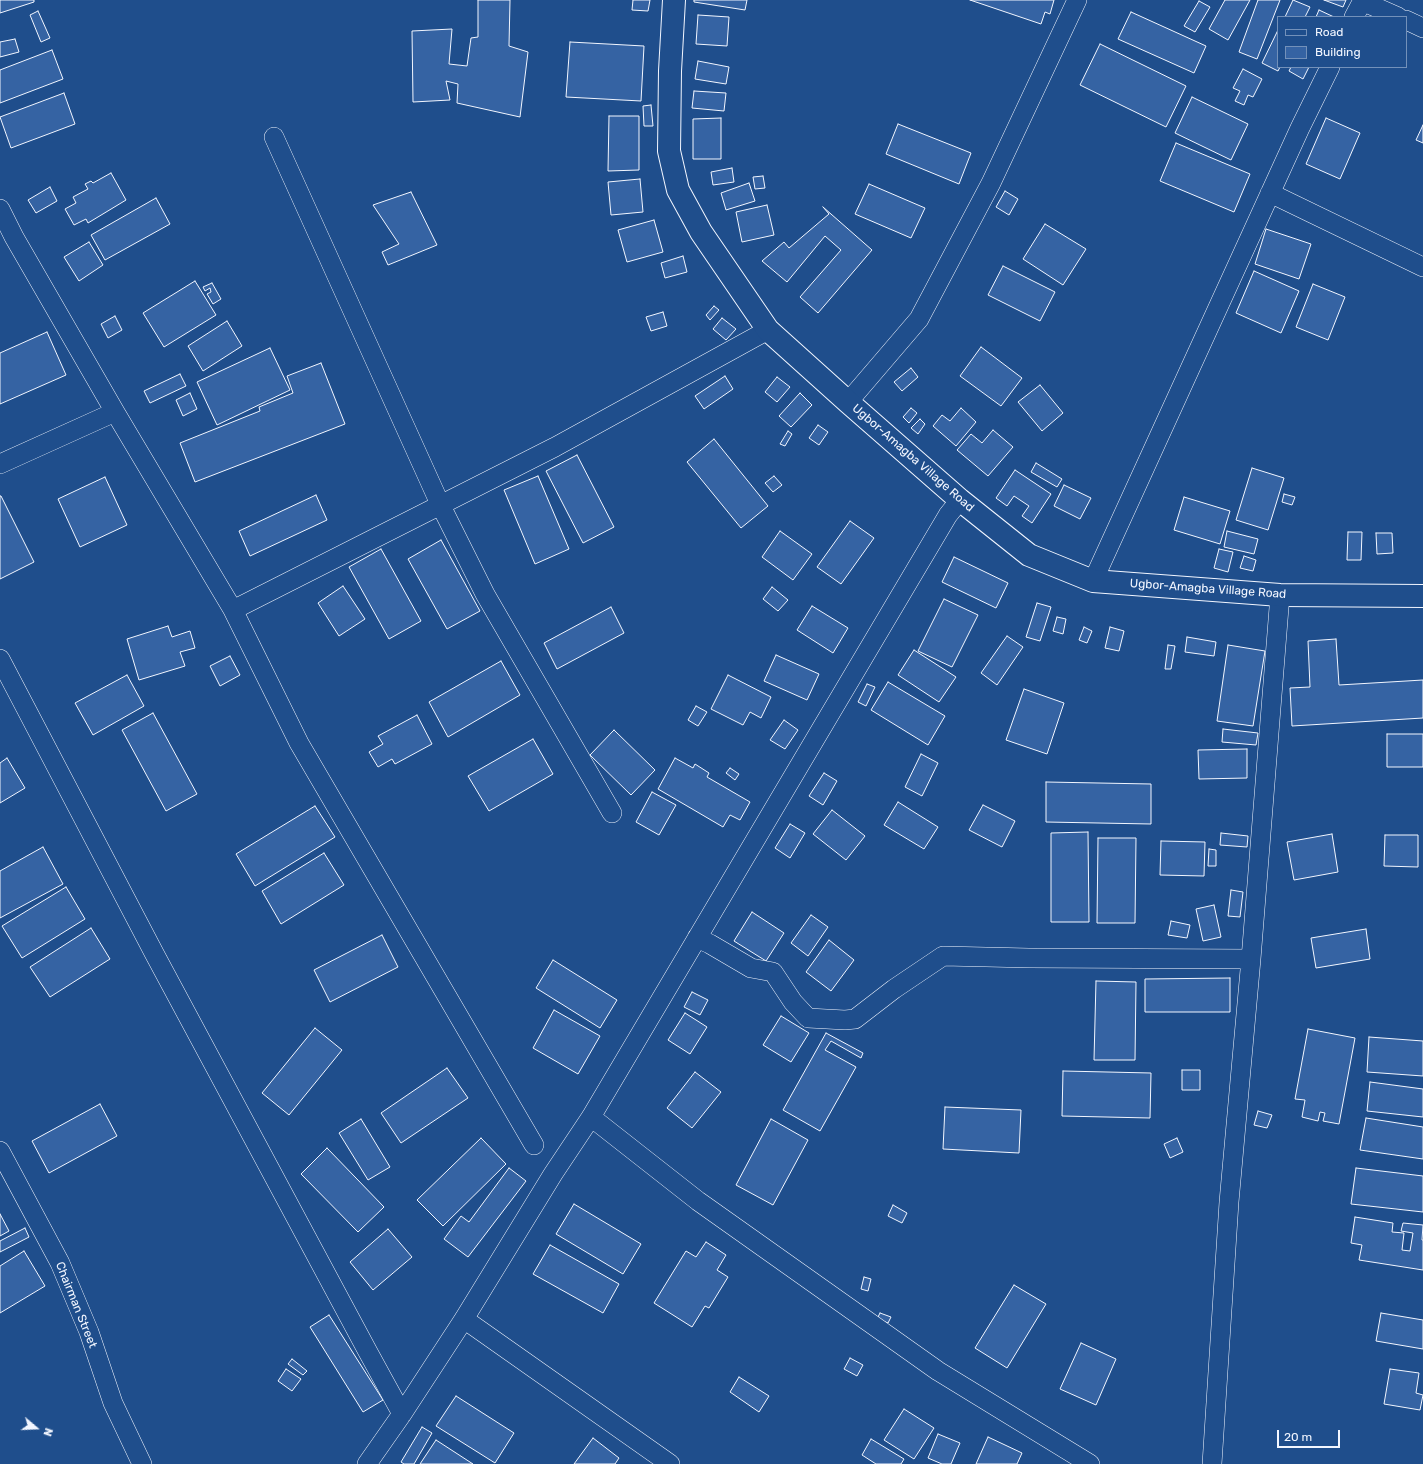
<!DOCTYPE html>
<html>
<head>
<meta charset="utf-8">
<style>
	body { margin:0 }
	#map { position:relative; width:1423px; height:1464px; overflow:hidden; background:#1f4e8c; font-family:Rubik,sans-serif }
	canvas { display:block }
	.legend { position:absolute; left:1277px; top:16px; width:130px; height:52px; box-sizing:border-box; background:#1f4e8c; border:1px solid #7391ba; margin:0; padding:5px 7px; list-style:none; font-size:12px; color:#f2f6ff }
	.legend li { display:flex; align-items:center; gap:8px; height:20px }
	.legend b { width:20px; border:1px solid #7391ba }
	.north { position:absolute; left:16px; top:1408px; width:40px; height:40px; -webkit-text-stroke:3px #1f4e8c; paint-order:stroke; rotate:109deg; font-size:11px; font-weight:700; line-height:16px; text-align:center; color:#f2f6ff }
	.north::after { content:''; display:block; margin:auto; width:14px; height:18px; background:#f2f6ff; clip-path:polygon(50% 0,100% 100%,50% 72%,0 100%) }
	.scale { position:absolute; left:1277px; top:1430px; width:63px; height:18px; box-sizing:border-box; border:2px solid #f2f6ff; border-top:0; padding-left:5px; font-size:12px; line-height:14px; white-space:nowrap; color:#f2f6ff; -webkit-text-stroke:3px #1f4e8c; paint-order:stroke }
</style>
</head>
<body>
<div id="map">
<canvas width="1423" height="1464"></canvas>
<ul class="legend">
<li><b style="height:5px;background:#1f4e8c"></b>Road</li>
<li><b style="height:11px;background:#3563a3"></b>Building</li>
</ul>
<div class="north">N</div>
<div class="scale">20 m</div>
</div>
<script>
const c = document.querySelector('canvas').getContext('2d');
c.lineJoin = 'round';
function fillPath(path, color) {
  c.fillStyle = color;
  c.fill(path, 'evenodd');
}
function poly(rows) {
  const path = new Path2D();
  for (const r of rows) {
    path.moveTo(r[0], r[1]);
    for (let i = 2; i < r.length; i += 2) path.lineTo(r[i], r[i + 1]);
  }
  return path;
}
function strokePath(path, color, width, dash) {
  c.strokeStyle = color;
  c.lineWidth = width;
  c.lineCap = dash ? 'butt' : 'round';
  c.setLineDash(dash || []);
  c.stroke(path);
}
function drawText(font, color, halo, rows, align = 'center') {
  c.font = font + ' Rubik,sans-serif';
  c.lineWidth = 3;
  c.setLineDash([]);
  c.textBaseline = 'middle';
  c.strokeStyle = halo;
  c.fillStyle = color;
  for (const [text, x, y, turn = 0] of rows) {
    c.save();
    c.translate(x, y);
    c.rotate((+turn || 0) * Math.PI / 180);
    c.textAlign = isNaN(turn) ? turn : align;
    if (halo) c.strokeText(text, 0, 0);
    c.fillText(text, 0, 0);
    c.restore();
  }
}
const building = poly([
	[0,0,34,0,34,2,0,13,0,0],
	[478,0,510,0,509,46,528,52,520,117,457,103,458,84,446,81,450,100,413,102,412,31,452,29,449,64,467,66,471,38,478,37,478,0],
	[633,0,650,0,648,11,632,10,633,0],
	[694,0,747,0,745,10,694,2,694,0],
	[970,0,1054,0,1050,14,1045,12,1041,24,970,0],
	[1225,0,1250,0,1228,40,1209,29,1225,0],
	[1258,0,1280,0,1257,59,1239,52,1258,0],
	[1293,0,1310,7,1305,17,1285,17,1293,0],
	[1324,0,1346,0,1343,7,1324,0],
	[1199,1,1210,7,1195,32,1184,26,1199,1],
	[1319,10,1334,17,1316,17,1319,10],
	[38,11,50,38,41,42,30,15,38,11],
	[1131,12,1206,46,1194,73,1118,39,1131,12],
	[698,15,729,17,727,46,696,44,698,15],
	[1278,30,1278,67,1280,67,1278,71,1262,63,1278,30],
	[15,39,19,52,0,57,0,42,15,39],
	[570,42,644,46,641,101,566,97,570,42],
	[1100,44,1186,86,1166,127,1080,85,1100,44],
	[52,50,63,79,0,103,0,70,52,50],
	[698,61,729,67,726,84,695,79,698,61],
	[1291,67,1309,67,1303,79,1289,71,1291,67],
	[1243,69,1262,79,1253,97,1248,95,1244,105,1235,101,1240,91,1233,88,1243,69],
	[694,91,726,93,724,111,692,108,694,91],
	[64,93,75,124,11,148,0,117,64,93],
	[1192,97,1248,124,1231,160,1175,133,1192,97],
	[651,105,653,126,644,126,643,106,651,105],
	[609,116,639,116,639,170,608,171,609,116],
	[721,118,721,159,693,159,693,119,721,118],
	[1326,118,1360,133,1340,179,1306,164,1326,118],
	[898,124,971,153,959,184,886,154,898,124],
	[1423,125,1423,143,1416,140,1423,125],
	[1176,143,1250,174,1234,212,1160,181,1176,143],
	[732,168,734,182,713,185,711,172,732,168],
	[111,173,126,200,88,223,86,219,74,225,65,209,76,203,73,197,88,189,85,184,91,181,93,183,111,173],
	[763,176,765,188,755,189,753,177,763,176],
	[640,179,643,212,611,215,608,182,640,179],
	[749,183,755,201,726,210,721,193,749,183],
	[869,184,925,208,911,238,855,214,869,184],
	[50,187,57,201,36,213,28,200,50,187],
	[1005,191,1018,199,1009,215,996,207,1005,191],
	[411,192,437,245,388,265,382,252,399,244,373,205,411,192],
	[156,198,170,224,105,260,91,235,156,198],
	[767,205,774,235,742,242,736,212,767,205],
	[823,207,872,250,818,313,800,297,841,250,825,236,787,282,762,261,784,242,789,248,829,214,823,207],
	[654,220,663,252,627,262,618,230,654,220],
	[1045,224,1086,249,1063,285,1023,259,1045,224],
	[1266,229,1311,244,1299,279,1255,264,1266,229],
	[89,242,103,265,79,281,64,257,89,242],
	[683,256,687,272,665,278,661,263,683,256],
	[1003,266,1055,292,1040,321,988,295,1003,266],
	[1254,271,1299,291,1281,333,1236,313,1254,271],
	[195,281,216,315,164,347,143,313,195,281],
	[212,283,221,299,213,304,207,294,211,292,210,288,205,291,203,287,212,283],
	[1313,284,1345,297,1328,340,1296,327,1313,284],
	[714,306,719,310,710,320,706,315,714,306],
	[663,312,667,326,651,331,646,317,663,312],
	[115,316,122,330,108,338,101,324,115,316],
	[722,318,736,329,726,340,713,329,722,318],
	[227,321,242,346,203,371,188,346,227,321],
	[47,332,66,375,0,404,0,353,47,332],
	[981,347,1022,378,1001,406,960,376,981,347],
	[270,348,290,390,217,425,197,382,270,348],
	[321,363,345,424,195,482,180,443,260,411,259,407,293,393,287,376,321,363],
	[911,368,918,377,902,391,894,382,911,368],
	[180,374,186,386,150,403,144,391,180,374],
	[725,376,733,389,704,409,695,396,725,376],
	[777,377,790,387,777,402,765,392,777,377],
	[1040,385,1063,413,1042,431,1018,402,1040,385],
	[190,393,197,409,183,416,176,400,190,393],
	[800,393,812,405,791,427,779,416,800,393],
	[911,408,917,413,909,423,903,417,911,408],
	[961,408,976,422,956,446,933,426,942,415,950,421,961,408],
	[920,419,925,424,918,434,911,428,920,419],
	[818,425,828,432,819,445,809,438,818,425],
	[993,430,1013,447,988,476,957,450,971,434,982,443,993,430],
	[788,431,792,434,785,446,780,444,788,431],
	[714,439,768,506,741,528,687,462,714,439],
	[577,455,614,527,583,543,546,471,577,455],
	[1036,463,1062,479,1057,487,1031,472,1036,463],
	[1252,468,1284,478,1268,530,1236,520,1252,468],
	[1015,470,1051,494,1032,523,1022,516,1029,506,1014,496,1007,506,996,498,1015,470],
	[538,476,569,549,535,564,504,490,538,476],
	[774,476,782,485,773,492,765,483,774,476],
	[105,477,127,525,80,547,58,499,105,477],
	[1064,485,1091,498,1080,519,1054,506,1064,485],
	[1284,494,1295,497,1292,505,1282,502,1284,494],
	[316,495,327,520,250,556,239,531,316,495],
	[0,496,1,496,34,562,0,579,0,496],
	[1184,497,1230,511,1220,544,1174,530,1184,497],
	[850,521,874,538,841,584,817,567,850,521],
	[780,531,812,554,793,580,762,557,780,531],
	[1227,531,1258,539,1254,554,1224,547,1227,531],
	[1348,532,1362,532,1361,560,1347,560,1348,532],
	[1376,533,1392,533,1393,553,1377,554,1376,533],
	[441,540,480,611,447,629,408,559,441,540],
	[381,549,421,621,389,639,349,567,381,549],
	[1219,549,1233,552,1228,572,1214,568,1219,549],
	[1244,556,1256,560,1253,571,1240,568,1244,556],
	[954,557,1008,583,996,608,942,582,954,557],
	[343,586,365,619,339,636,318,603,343,586],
	[772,587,788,600,778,611,763,599,772,587],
	[944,599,978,615,952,667,918,651,944,599],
	[1037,603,1051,607,1040,641,1026,637,1037,603],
	[812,606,848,628,833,653,797,630,812,606],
	[611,607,624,633,557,669,544,643,611,607],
	[1057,617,1066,619,1063,634,1053,631,1057,617],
	[168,626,172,637,190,631,195,648,180,652,185,666,139,680,127,639,168,626],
	[1084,627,1092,631,1087,643,1079,640,1084,627],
	[1110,627,1124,631,1119,651,1105,648,1110,627],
	[1007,636,1023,647,997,685,981,673,1007,636],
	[1187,637,1216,642,1214,656,1185,652,1187,637],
	[1336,639,1339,685,1423,680,1423,718,1292,726,1290,688,1310,687,1308,641,1336,639],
	[1168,645,1175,646,1171,669,1165,669,1168,645],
	[1228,645,1265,651,1253,726,1217,721,1228,645],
	[914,650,956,677,939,702,898,675,914,650],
	[776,655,819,674,807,700,764,681,776,655],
	[230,656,240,675,220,686,210,666,230,656],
	[501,661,520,695,448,737,429,702,501,661],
	[127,675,144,706,93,735,75,703,127,675],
	[728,675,771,697,761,718,750,712,743,725,711,709,728,675],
	[888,682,945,716,928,745,871,710,888,682],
	[867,684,875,687,866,706,858,702,867,684],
	[1024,689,1064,703,1047,754,1006,740,1024,689],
	[696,706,707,712,698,726,688,720,696,706],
	[153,713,197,794,166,811,122,730,153,713],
	[417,715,432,744,395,764,392,759,378,767,369,752,383,744,378,736,417,715],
	[784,720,798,730,785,749,770,740,784,720],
	[1223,729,1258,733,1256,745,1222,742,1223,729],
	[614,730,655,770,631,795,590,755,614,730],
	[1387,734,1423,734,1423,767,1387,767,1387,734],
	[533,739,553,774,489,811,468,776,533,739],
	[1247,749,1247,778,1199,779,1198,750,1247,749],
	[921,754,938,763,922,796,905,787,921,754],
	[7,758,25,788,0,803,0,763,7,758],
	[675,758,693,768,695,764,709,773,707,777,750,802,740,820,730,815,723,827,658,789,675,758],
	[730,768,739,774,735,780,726,773,730,768],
	[824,773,837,781,823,805,809,796,824,773],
	[1046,782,1151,784,1151,824,1046,822,1046,782],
	[652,792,676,805,659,835,636,822,652,792],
	[898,802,938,827,924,849,884,825,898,802],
	[983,805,1015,821,1002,847,969,830,983,805],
	[315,806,335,837,255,886,236,854,315,806],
	[832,810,865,836,846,860,813,834,832,810],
	[790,824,805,833,790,858,775,848,790,824],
	[1088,832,1089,922,1051,922,1051,833,1088,832],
	[1221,833,1248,836,1247,847,1220,845,1221,833],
	[1332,834,1338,872,1294,880,1287,842,1332,834],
	[1385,835,1418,835,1418,867,1384,866,1385,835],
	[1098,838,1136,838,1135,923,1097,923,1098,838],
	[1161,841,1205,842,1204,876,1160,875,1161,841],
	[43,847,63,884,0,918,0,871,43,847],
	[1209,849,1216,850,1216,866,1208,866,1209,849],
	[324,853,344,885,281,924,262,891,324,853],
	[66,887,85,919,22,958,2,926,66,887],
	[1231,890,1243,892,1240,917,1228,916,1231,890],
	[1214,905,1221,937,1203,941,1196,909,1214,905],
	[752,912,784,933,766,961,734,941,752,912],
	[811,915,828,927,808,956,791,943,811,915],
	[1171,921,1190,925,1187,938,1168,935,1171,921],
	[91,928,110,959,50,997,30,967,91,928],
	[1366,929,1370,959,1316,968,1311,938,1366,929],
	[382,935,398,967,330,1002,314,970,382,935],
	[829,940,854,960,831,991,806,972,829,940],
	[553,960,617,1000,600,1028,536,988,553,960],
	[1230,978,1230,1012,1145,1012,1145,979,1230,978],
	[1096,981,1136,982,1135,1060,1094,1060,1096,981],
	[692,992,708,1000,700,1015,684,1007,692,992],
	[554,1010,600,1036,578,1074,533,1048,554,1010],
	[685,1013,707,1027,690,1054,668,1040,685,1013],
	[781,1016,809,1033,791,1062,763,1045,781,1016],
	[315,1028,342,1050,289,1115,262,1093,315,1028],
	[1308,1029,1355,1038,1339,1124,1323,1121,1325,1113,1320,1112,1318,1121,1302,1117,1305,1100,1295,1099,1308,1029],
	[826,1033,863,1053,861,1058,831,1041,825,1050,856,1067,820,1131,783,1110,826,1033],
	[1369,1037,1423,1041,1423,1076,1367,1072,1369,1037],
	[447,1068,468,1098,401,1143,381,1113,447,1068],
	[1182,1070,1200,1070,1200,1090,1182,1090,1182,1070],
	[1063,1071,1151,1073,1150,1118,1062,1116,1063,1071],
	[695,1072,721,1092,692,1128,667,1108,695,1072],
	[1370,1082,1423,1089,1423,1117,1367,1111,1370,1082],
	[100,1104,117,1136,49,1173,32,1141,100,1104],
	[945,1107,1021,1110,1019,1153,943,1149,945,1107],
	[1258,1111,1272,1115,1267,1128,1254,1125,1258,1111],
	[1366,1118,1423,1127,1423,1159,1360,1150,1366,1118],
	[361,1119,390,1167,368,1180,339,1133,361,1119],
	[771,1119,808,1140,773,1205,736,1185,771,1119],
	[481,1138,506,1164,443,1226,417,1200,481,1138],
	[1177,1138,1183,1152,1170,1158,1164,1144,1177,1138],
	[327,1148,384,1207,358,1232,301,1174,327,1148],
	[509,1168,526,1181,468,1257,444,1239,461,1216,469,1222,509,1168],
	[1356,1168,1423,1176,1423,1212,1351,1204,1356,1168],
	[574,1204,641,1244,623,1274,556,1234,574,1204],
	[893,1205,907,1213,902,1223,888,1216,893,1205],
	[0,1214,9,1231,0,1236,0,1214],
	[1355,1217,1393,1223,1392,1232,1404,1233,1402,1250,1410,1251,1413,1233,1401,1231,1403,1223,1423,1225,1422,1240,1423,1240,1423,1270,1359,1260,1362,1245,1351,1243,1355,1217],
	[25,1228,29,1237,0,1252,0,1241,25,1228],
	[388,1229,412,1257,373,1290,350,1262,388,1229],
	[706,1242,726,1255,717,1270,728,1277,709,1308,705,1306,692,1327,654,1303,686,1251,696,1257,706,1242],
	[550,1245,619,1284,603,1313,533,1274,550,1245],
	[24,1251,45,1286,0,1313,0,1266,24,1251],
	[864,1277,871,1279,868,1291,861,1289,864,1277],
	[1014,1285,1046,1304,1007,1368,975,1348,1014,1285],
	[880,1313,891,1317,888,1323,877,1319,880,1313],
	[1381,1313,1423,1320,1423,1349,1376,1341,1381,1313],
	[329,1315,383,1400,363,1412,310,1327,329,1315],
	[1081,1343,1116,1359,1096,1405,1060,1389,1081,1343],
	[850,1358,863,1365,857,1376,844,1369,850,1358],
	[292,1359,307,1371,303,1375,288,1364,292,1359],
	[286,1369,301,1379,292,1391,278,1381,286,1369],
	[1390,1369,1419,1373,1416,1393,1423,1395,1420,1410,1384,1404,1390,1369],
	[739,1377,769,1396,759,1412,730,1392,739,1377],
	[456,1396,514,1433,495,1463,436,1426,456,1396],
	[904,1409,934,1428,914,1459,884,1440,904,1409],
	[422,1427,432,1433,414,1464,404,1464,401,1462,422,1427],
	[938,1434,960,1443,951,1464,942,1464,928,1458,938,1434],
	[988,1437,1022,1453,1017,1464,976,1464,988,1437],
	[593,1438,619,1458,615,1464,574,1464,593,1438],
	[871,1439,904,1459,901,1464,876,1464,862,1455,871,1439],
	[436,1440,473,1464,420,1464,436,1440]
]);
const street = poly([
	[1362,1,1398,17],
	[1354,17,1363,0],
	[1406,20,1423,28],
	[274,137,440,504,485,594,612,813],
	[1270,193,1423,267],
	[0,209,14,237,115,412,233,610,299,743,534,1145],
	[848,402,919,319,991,183,1077,0],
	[0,464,115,412],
	[1093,581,1300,128,1330,67],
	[233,610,555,447,768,330],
	[0,659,154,953,368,1352,402,1414],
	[697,938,710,944,751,968,773,972,793,1002,808,1018,845,1020,855,1019,894,989,943,956,1029,958,1251,959],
	[591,1117,698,1201,938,1371,1090,1464],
	[0,1151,60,1263,89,1332,113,1403,142,1464],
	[464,1319,670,1464],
	[367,1464,402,1414,464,1319,553,1174,591,1117,948,515,960,500],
	[1212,1464,1229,1202,1251,959,1280,595]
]);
const secondary = poly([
	[674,0,670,71,669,151,678,190,701,232,768,330,848,402,960,500,1029,555,1093,581,1280,595,1423,596]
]);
const streetNames = [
	["Ugbor-Amagba Village Road",913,458,41],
	["Ugbor-Amagba Village Road",1208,589,4],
	["Chairman Street",76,1305,68]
];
fillPath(building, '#3563a3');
strokePath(building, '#f2f6ff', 1);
strokePath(street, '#f2f6ff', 20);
strokePath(secondary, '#f2f6ff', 24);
strokePath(street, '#1f4e8c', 19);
strokePath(secondary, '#1f4e8c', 22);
drawText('12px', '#f2f6ff', '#1f4e8c', streetNames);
</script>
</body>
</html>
